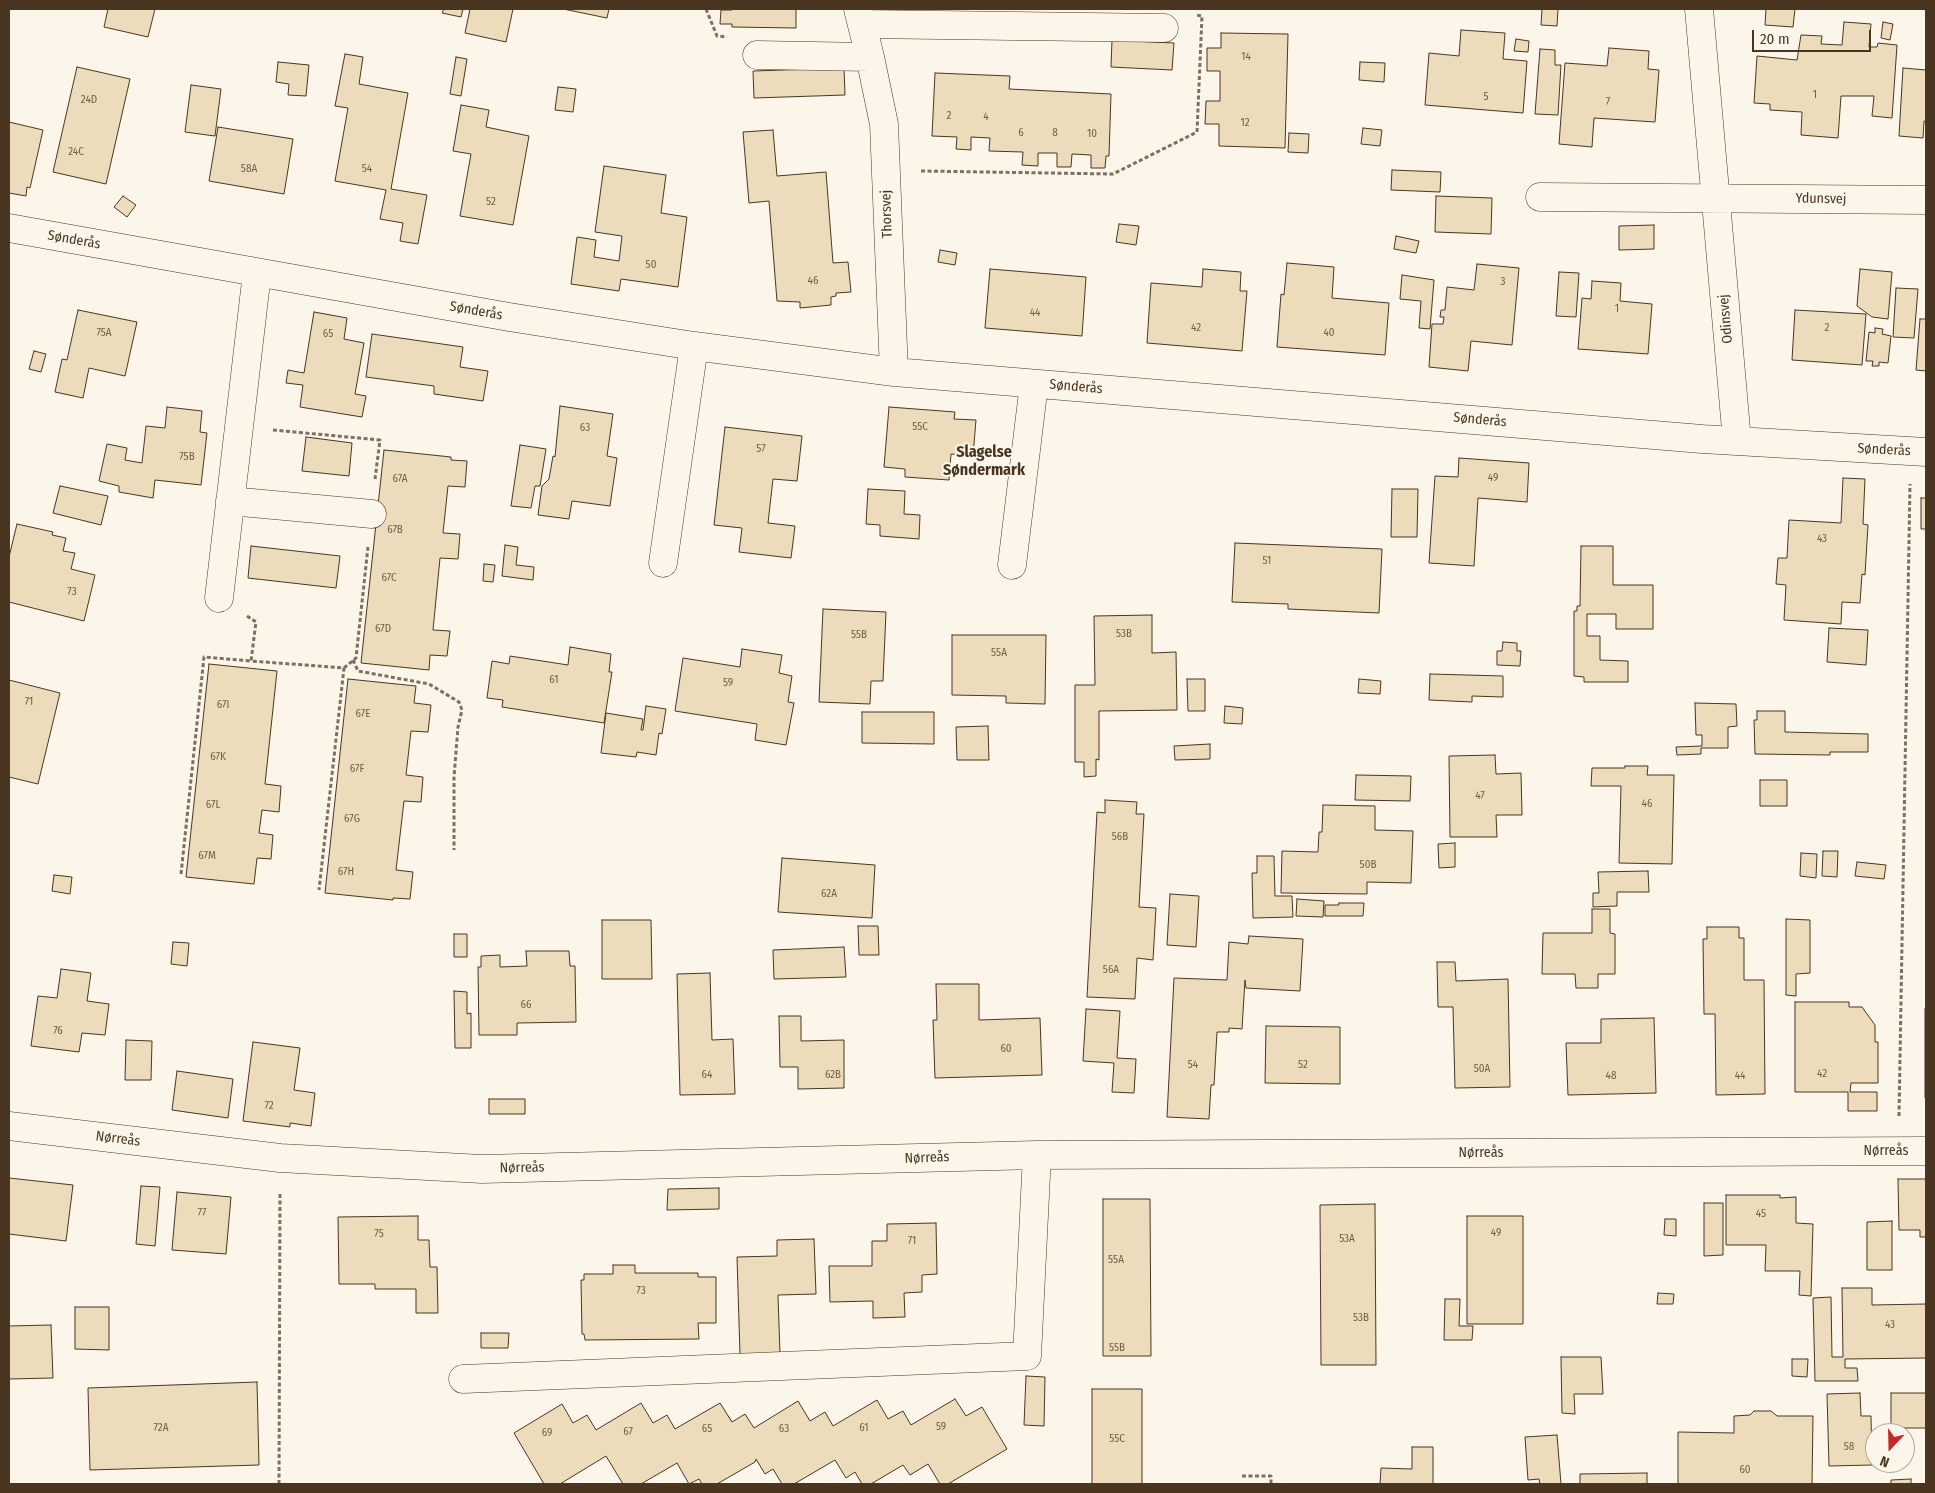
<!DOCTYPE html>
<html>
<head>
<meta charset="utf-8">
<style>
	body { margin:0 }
	#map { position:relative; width:1935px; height:1493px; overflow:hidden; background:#fbf6e9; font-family:"Fira Sans Condensed",sans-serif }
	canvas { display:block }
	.frame { position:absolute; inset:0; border:10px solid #4a3520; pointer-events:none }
	.north { position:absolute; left:1865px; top:1423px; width:50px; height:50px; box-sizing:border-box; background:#fbf6e9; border:1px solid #b4a999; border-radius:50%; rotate:201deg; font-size:14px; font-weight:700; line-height:20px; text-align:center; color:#4a3520 }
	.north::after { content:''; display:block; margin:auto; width:18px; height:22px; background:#c62828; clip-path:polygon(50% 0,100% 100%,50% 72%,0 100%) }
	.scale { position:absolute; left:1752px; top:30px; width:119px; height:22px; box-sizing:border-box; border:2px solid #4a3520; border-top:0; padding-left:6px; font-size:15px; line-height:18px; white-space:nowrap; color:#4a3520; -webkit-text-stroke:4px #fbf6e9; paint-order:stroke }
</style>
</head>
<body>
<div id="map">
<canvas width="1935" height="1493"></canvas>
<div class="frame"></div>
<div class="north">N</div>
<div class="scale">20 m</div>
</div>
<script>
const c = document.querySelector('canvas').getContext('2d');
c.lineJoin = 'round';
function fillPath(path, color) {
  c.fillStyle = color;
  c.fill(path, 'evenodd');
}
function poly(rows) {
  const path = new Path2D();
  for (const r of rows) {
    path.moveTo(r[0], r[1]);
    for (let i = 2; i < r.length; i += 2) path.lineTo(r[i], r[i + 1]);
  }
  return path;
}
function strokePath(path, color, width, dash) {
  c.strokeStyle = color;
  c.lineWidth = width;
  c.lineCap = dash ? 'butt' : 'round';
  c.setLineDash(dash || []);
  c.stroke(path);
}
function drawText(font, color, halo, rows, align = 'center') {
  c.font = font + ' "Fira Sans Condensed",sans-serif';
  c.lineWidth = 4;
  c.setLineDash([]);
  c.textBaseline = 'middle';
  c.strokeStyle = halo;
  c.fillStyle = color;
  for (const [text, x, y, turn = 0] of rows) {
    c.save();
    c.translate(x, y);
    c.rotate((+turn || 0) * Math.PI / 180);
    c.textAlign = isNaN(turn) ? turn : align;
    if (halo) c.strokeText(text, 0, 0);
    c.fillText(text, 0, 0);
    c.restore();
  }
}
const building = poly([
	[108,9,155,9,148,37,104,27,108,9],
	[444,9,463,9,461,17,442,13,444,9],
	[470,9,513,9,506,42,465,33,470,9],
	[563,9,609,9,607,18,563,9],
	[732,9,796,9,796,28,732,27,732,24,720,24,721,10,732,10,732,9],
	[1542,9,1558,9,1557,26,1541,25,1542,9],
	[1766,9,1795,9,1793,27,1765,25,1766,9],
	[1844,22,1871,24,1869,47,1877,47,1878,43,1897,45,1892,118,1872,116,1874,96,1841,96,1838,138,1801,135,1802,112,1770,110,1770,104,1754,103,1757,56,1797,60,1801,35,1822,36,1821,44,1842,45,1844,22],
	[1883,22,1893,24,1890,40,1881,38,1883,22],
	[1461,30,1505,33,1503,59,1527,61,1523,113,1425,105,1429,53,1459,56,1461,30],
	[1221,33,1288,34,1285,148,1219,146,1219,124,1205,124,1206,101,1220,101,1220,71,1207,71,1207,48,1221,48,1221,33],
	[1516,39,1529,41,1528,52,1514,51,1516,39],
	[1112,40,1174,43,1172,70,1111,67,1112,40],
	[1609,48,1649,51,1648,69,1659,70,1655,122,1594,118,1592,147,1559,144,1565,63,1607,66,1609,48],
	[1540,49,1555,50,1555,65,1561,65,1558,115,1535,114,1540,49],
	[345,54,363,57,359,84,408,93,391,189,427,195,418,244,400,241,403,223,380,219,386,190,335,181,348,108,335,106,345,54],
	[456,57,467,59,461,96,450,94,456,57],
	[278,62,309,65,306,96,288,95,289,84,276,82,278,62],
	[1360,62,1385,63,1384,82,1359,80,1360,62],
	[77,67,130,79,106,184,53,172,77,67],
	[844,68,845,95,754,98,753,71,844,68],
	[1903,68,1926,70,1926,121,1924,121,1923,138,1899,136,1903,68],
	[935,73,1010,76,1009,89,1111,94,1109,156,1106,156,1105,168,1091,168,1091,155,1072,154,1071,167,1057,167,1057,153,1038,153,1038,166,1022,165,1023,152,989,151,990,138,971,137,971,150,956,149,957,137,932,136,935,73],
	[191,85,221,89,215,136,185,132,191,85],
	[558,87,576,89,573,112,555,110,558,87],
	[461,105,489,110,486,127,529,136,513,225,460,216,471,154,453,151,461,105],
	[9,122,43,130,30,188,27,187,26,196,9,193,9,122],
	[218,127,293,139,284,194,209,181,218,127],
	[1363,128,1382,130,1380,146,1361,144,1363,128],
	[773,130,777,176,826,172,833,263,848,262,851,292,836,293,836,296,831,297,831,305,800,308,800,302,777,301,769,201,749,203,743,132,773,130],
	[1289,133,1309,134,1308,153,1288,152,1289,133],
	[604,166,666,175,661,213,687,217,678,287,621,279,619,291,571,284,577,237,596,240,594,257,619,261,622,236,595,232,604,166],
	[1392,170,1441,172,1440,192,1391,190,1392,170],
	[123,196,136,205,127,217,114,207,123,196],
	[1436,196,1492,198,1491,234,1435,232,1436,196],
	[1119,224,1139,226,1136,245,1116,242,1119,224],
	[1654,225,1654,249,1619,250,1619,226,1654,225],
	[1396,236,1419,241,1416,253,1394,249,1396,236],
	[940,250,957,253,955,265,938,262,940,250],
	[1287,263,1334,267,1332,298,1389,303,1385,355,1277,347,1281,294,1284,295,1287,263],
	[1477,264,1519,268,1512,345,1471,341,1468,371,1429,367,1432,324,1443,324,1444,317,1440,317,1441,310,1445,310,1447,287,1474,290,1477,264],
	[990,269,1086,277,1082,336,985,328,990,269],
	[1203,269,1241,272,1240,291,1247,291,1242,351,1147,343,1151,283,1202,287,1203,269],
	[1860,269,1892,272,1888,319,1872,317,1857,306,1860,269],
	[1559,272,1579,273,1576,317,1556,316,1559,272],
	[1402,275,1434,280,1430,329,1419,328,1421,301,1400,299,1402,275],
	[1592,281,1621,283,1620,301,1652,304,1648,354,1578,349,1582,298,1591,299,1592,281],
	[1896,288,1918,289,1914,338,1893,337,1896,288],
	[78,310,137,322,125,376,89,368,83,398,55,392,62,359,67,360,78,310],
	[1795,310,1866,314,1862,365,1792,360,1795,310],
	[314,312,347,318,344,339,364,343,355,394,366,396,362,417,300,407,303,385,286,383,288,370,304,373,314,312],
	[1920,319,1926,319,1926,371,1916,370,1920,319],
	[1875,328,1883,329,1882,334,1891,336,1888,363,1879,362,1879,366,1872,366,1873,361,1866,361,1869,332,1875,333,1875,328],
	[372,334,463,347,460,367,488,371,483,401,434,394,434,386,366,377,372,334],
	[34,351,46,354,41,372,29,369,34,351],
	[560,406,613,414,607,456,617,458,610,506,572,501,569,519,538,515,542,486,549,479,553,456,555,457,560,406],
	[167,407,202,411,200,432,207,433,201,485,155,480,153,498,119,492,119,486,99,481,107,444,127,448,125,460,142,463,146,426,165,428,167,407],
	[889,407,955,412,954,419,976,420,973,456,951,454,949,480,905,477,905,469,884,467,889,407],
	[725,427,802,436,797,481,773,479,768,523,795,526,791,558,739,552,742,528,714,525,725,427],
	[306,437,352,443,349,476,302,471,306,437],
	[520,445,546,449,540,486,535,486,531,508,511,506,520,445],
	[384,450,451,457,451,460,467,461,465,487,448,486,443,533,460,534,458,559,440,558,433,630,450,631,447,656,430,655,429,670,361,663,384,450],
	[1459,458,1529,463,1527,502,1478,498,1474,566,1429,563,1435,476,1458,477,1459,458],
	[1843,478,1865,479,1863,524,1868,525,1865,575,1862,574,1860,603,1842,602,1841,624,1784,620,1786,585,1776,584,1778,558,1787,558,1789,520,1841,523,1843,478],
	[60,486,108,496,101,525,53,513,60,486],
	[868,489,905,491,904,514,920,515,919,539,880,536,880,525,866,524,868,489],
	[1392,489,1418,489,1417,537,1391,537,1392,489],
	[1921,498,1926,498,1926,529,1921,529,1921,498],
	[17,524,53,532,52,535,66,538,63,551,75,553,71,569,95,575,84,621,9,602,9,557,17,524],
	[1235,543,1382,549,1379,613,1288,609,1288,604,1232,602,1235,543],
	[505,545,518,547,516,565,534,567,533,580,502,576,505,545],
	[251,546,340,556,336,588,248,578,251,546],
	[1581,546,1613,546,1613,585,1653,585,1653,629,1616,629,1616,614,1587,614,1587,636,1600,636,1600,660,1628,661,1628,682,1584,682,1584,677,1574,676,1574,611,1577,611,1577,606,1580,606,1581,546],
	[484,564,495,565,493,582,483,581,484,564],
	[823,609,886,612,883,681,871,681,870,704,819,702,823,609],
	[1152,615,1152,653,1176,652,1177,710,1099,711,1099,760,1096,759,1096,776,1084,777,1084,762,1075,762,1075,685,1095,685,1094,616,1152,615],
	[1829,628,1868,630,1866,665,1827,662,1829,628],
	[952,635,1046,635,1045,704,1006,703,1006,696,952,695,952,635],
	[1503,642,1517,643,1517,651,1521,651,1520,666,1497,665,1497,651,1502,651,1503,642],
	[570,647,611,654,609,672,612,672,604,723,502,707,503,700,487,698,492,661,509,664,510,656,568,665,570,647],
	[742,649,782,655,779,673,792,676,788,702,794,703,786,745,755,740,757,724,675,711,683,658,740,667,742,649],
	[209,664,277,671,265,784,281,786,279,812,262,810,259,833,273,835,271,859,257,858,254,884,186,877,209,664],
	[1430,674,1503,676,1503,697,1472,696,1472,702,1429,700,1430,674],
	[348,679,416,686,414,703,431,705,428,732,411,731,406,775,423,777,421,802,404,801,396,870,413,872,410,899,393,898,393,900,325,893,348,679],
	[1187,679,1205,679,1205,711,1188,711,1187,679],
	[1359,679,1381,681,1380,694,1358,693,1359,679],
	[9,680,60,693,38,784,9,777,9,680],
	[1695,703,1736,704,1737,726,1728,727,1728,748,1701,748,1701,754,1677,755,1676,747,1702,746,1702,735,1696,735,1695,703],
	[646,706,666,709,662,734,659,733,656,755,637,752,636,757,601,753,606,713,643,719,641,730,643,730,646,706],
	[1225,706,1243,708,1242,724,1224,723,1225,706],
	[1757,711,1785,711,1785,732,1868,734,1868,752,1830,752,1830,755,1755,754,1754,720,1757,720,1757,711],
	[862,712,934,712,934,744,862,743,862,712],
	[988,726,989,760,957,760,956,727,988,726],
	[1210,744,1210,759,1175,760,1174,746,1210,744],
	[1495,755,1496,774,1521,773,1522,815,1496,815,1497,837,1450,837,1449,756,1495,755],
	[1625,766,1648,766,1647,775,1674,775,1672,864,1619,863,1621,786,1591,786,1592,768,1625,768,1625,766],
	[1356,775,1411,776,1410,801,1355,800,1356,775],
	[1760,780,1787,780,1787,806,1760,806,1760,780],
	[1105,800,1137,802,1136,814,1144,814,1139,907,1156,908,1153,960,1137,958,1135,999,1087,997,1097,812,1105,813,1105,800],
	[1323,805,1375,806,1375,830,1413,831,1411,883,1367,882,1367,894,1281,893,1282,851,1318,852,1319,832,1322,832,1323,805],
	[1455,843,1455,867,1439,868,1438,844,1455,843],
	[1823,851,1838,851,1837,877,1822,876,1823,851],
	[1801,853,1817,854,1816,878,1800,876,1801,853],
	[1257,856,1274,856,1275,896,1292,896,1293,917,1253,918,1252,873,1257,873,1257,856],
	[782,858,875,865,872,918,778,912,782,858],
	[1857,862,1886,865,1884,879,1855,876,1857,862],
	[1648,871,1649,892,1617,892,1617,906,1593,907,1593,893,1599,893,1598,872,1648,871],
	[54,875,72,877,70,894,52,891,54,875],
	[1170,894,1199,896,1196,947,1167,945,1170,894],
	[1297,899,1324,901,1323,917,1296,916,1297,899],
	[1339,903,1364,903,1363,916,1325,916,1325,905,1339,905,1339,903],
	[1592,909,1610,909,1610,933,1615,934,1615,974,1598,974,1598,988,1576,988,1575,974,1542,974,1543,933,1592,933,1592,909],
	[1786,919,1810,920,1810,973,1796,974,1796,996,1786,995,1786,919],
	[602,920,651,920,652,979,602,979,602,920],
	[858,926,878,926,879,955,859,955,858,926],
	[1707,927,1739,927,1739,938,1744,938,1744,980,1764,980,1765,1094,1716,1095,1715,1014,1704,1014,1703,939,1707,939,1707,927],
	[454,934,467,934,467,957,454,957,454,934],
	[1249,936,1303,939,1300,991,1246,988,1245,980,1242,1029,1229,1028,1229,1032,1217,1032,1214,1085,1211,1085,1209,1119,1167,1117,1174,978,1227,980,1229,942,1248,944,1249,936],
	[173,942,189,943,187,966,171,964,173,942],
	[844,947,846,977,774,979,773,950,844,947],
	[526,951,569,951,570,966,575,966,576,1022,517,1023,517,1035,479,1035,478,967,481,967,481,956,500,955,500,967,527,966,526,951],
	[1437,962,1455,962,1456,981,1508,979,1510,1087,1455,1088,1453,1007,1438,1007,1437,962],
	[61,969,91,973,87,1001,109,1004,105,1035,82,1033,79,1052,31,1046,38,996,57,998,61,969],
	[710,973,712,1040,733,1039,735,1094,680,1095,677,974,710,973],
	[936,984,979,984,979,1020,1040,1018,1042,1075,935,1078,933,1020,937,1020,936,984],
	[454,991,467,992,467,1014,471,1013,471,1048,455,1048,454,991],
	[1795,1002,1849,1002,1849,1007,1862,1007,1875,1025,1875,1042,1878,1042,1878,1083,1851,1083,1850,1092,1877,1092,1877,1111,1848,1111,1848,1092,1795,1092,1795,1002],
	[1086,1009,1120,1011,1117,1058,1136,1059,1134,1093,1112,1092,1114,1063,1083,1061,1086,1009],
	[1925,1009,1926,1009,1926,1098,1925,1098,1925,1009],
	[779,1016,801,1016,801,1041,844,1040,844,1088,798,1089,798,1067,780,1067,779,1016],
	[1654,1018,1656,1093,1568,1095,1566,1043,1601,1043,1601,1019,1654,1018],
	[1266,1026,1340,1027,1340,1084,1265,1083,1266,1026],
	[126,1040,152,1041,151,1080,125,1080,126,1040],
	[253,1042,300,1048,294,1090,315,1093,311,1126,290,1123,290,1127,243,1121,253,1042],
	[177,1071,233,1079,228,1118,172,1110,177,1071],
	[489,1099,525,1099,525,1114,489,1114,489,1099],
	[9,1178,73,1185,66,1241,9,1234,9,1236,9,1178],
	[1898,1179,1926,1179,1926,1237,1920,1237,1920,1230,1899,1230,1898,1179],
	[141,1186,160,1187,155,1246,136,1244,141,1186],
	[719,1188,719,1209,667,1210,668,1189,719,1188],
	[177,1192,231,1197,226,1254,172,1250,177,1192],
	[1726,1195,1780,1195,1780,1198,1796,1197,1796,1223,1813,1224,1811,1296,1799,1295,1800,1271,1765,1271,1766,1245,1726,1245,1726,1195],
	[1103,1199,1150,1199,1151,1356,1103,1356,1103,1199],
	[1704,1203,1723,1203,1723,1255,1704,1256,1704,1203],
	[1375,1204,1376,1365,1321,1365,1320,1205,1375,1204],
	[418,1216,418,1240,429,1240,430,1267,437,1267,438,1313,416,1313,416,1289,375,1289,375,1284,339,1284,338,1217,418,1216],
	[1467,1216,1523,1216,1523,1324,1467,1324,1467,1216],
	[1665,1219,1676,1219,1676,1236,1664,1235,1665,1219],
	[1892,1221,1892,1270,1867,1270,1867,1222,1892,1221],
	[936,1223,937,1274,922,1275,922,1292,904,1293,905,1317,873,1318,873,1301,830,1302,829,1266,872,1266,872,1241,887,1241,887,1224,936,1223],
	[814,1239,816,1294,778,1295,780,1354,740,1355,737,1257,777,1256,777,1240,814,1239],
	[613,1265,635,1265,635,1273,698,1273,698,1277,716,1277,716,1323,698,1323,699,1339,585,1340,584,1334,582,1334,581,1280,584,1280,584,1274,613,1274,613,1265],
	[1842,1288,1872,1288,1872,1305,1926,1304,1926,1358,1845,1359,1845,1368,1857,1368,1858,1381,1815,1381,1813,1298,1831,1297,1832,1357,1843,1357,1842,1288],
	[1658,1293,1674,1294,1673,1304,1657,1304,1658,1293],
	[1445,1299,1460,1299,1459,1326,1473,1326,1472,1340,1444,1340,1445,1299],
	[75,1307,109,1307,109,1350,75,1349,75,1307],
	[51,1325,53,1378,9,1379,9,1326,51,1325],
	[481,1333,509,1333,508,1348,481,1348,481,1333],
	[1561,1357,1601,1357,1603,1394,1574,1394,1575,1414,1562,1413,1561,1357],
	[1792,1359,1808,1359,1807,1377,1792,1376,1792,1359],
	[1026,1376,1045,1377,1044,1426,1024,1425,1026,1376],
	[257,1382,259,1465,90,1470,88,1388,257,1382],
	[1092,1389,1142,1389,1142,1484,1092,1484,1092,1389],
	[1860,1393,1861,1416,1871,1416,1872,1465,1829,1466,1827,1394,1860,1393],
	[1891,1393,1926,1393,1926,1428,1891,1428,1891,1393],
	[955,1399,966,1416,982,1407,1007,1449,948,1484,940,1484,928,1464,910,1475,903,1465,871,1484,862,1484,855,1472,846,1478,835,1460,794,1484,782,1484,773,1469,765,1474,756,1459,755,1462,717,1484,702,1484,699,1479,689,1484,677,1463,641,1484,623,1484,606,1456,560,1484,544,1484,514,1433,562,1404,573,1423,587,1415,596,1430,641,1403,653,1423,667,1415,675,1429,720,1403,732,1422,745,1414,754,1428,798,1401,810,1421,825,1412,833,1426,877,1400,888,1419,903,1411,911,1425,955,1399],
	[1754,1411,1771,1411,1777,1416,1813,1416,1812,1484,1678,1484,1678,1432,1734,1433,1734,1416,1750,1415,1754,1411],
	[1557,1435,1561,1484,1540,1484,1539,1479,1528,1480,1525,1437,1557,1435],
	[1412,1447,1433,1447,1433,1484,1380,1484,1381,1468,1412,1469,1412,1447],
	[1647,1473,1647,1484,1580,1484,1580,1474,1647,1473],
	[1911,1479,1911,1484,1891,1484,1891,1480,1911,1479]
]);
const path = poly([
	[706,9,717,36,727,37],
	[921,171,1113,174,1197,132,1202,16,1195,15],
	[273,430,380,440,375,479],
	[247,616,256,622,251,661,344,668,319,890],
	[353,660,358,671,429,684,459,702,462,710,458,727,454,777,454,850],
	[344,668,356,658,368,547],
	[181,874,204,657,251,661],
	[1899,1116,1910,484],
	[1242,1476,1271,1476,1271,1484],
	[279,1484,280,1193]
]);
const minor = poly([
	[858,9,870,57,884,124,894,372],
	[1699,9,1737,441],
	[863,24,1164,28],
	[757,55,870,57],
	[1540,197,1926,200],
	[9,228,509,317,694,346,894,372,1702,439,1926,452],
	[230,501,372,514],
	[663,563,694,346],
	[1012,565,1034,384],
	[219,598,257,273],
	[9,1126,280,1158,482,1169,1037,1155,1926,1151],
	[463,1379,1027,1356,1037,1155]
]);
const numberNames = [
	["14",1246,57],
	["1",1815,95],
	["5",1486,97],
	["24D",89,100],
	["7",1608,102],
	["2",949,116],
	["4",986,117],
	["12",1245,123],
	["6",1021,133],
	["8",1055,133],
	["10",1092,134],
	["24C",76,152],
	["58A",249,169],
	["54",367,169],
	["52",491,202],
	["50",651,265],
	["46",813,281],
	["3",1503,282],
	["1",1617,309],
	["44",1035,313],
	["42",1196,328],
	["2",1827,328],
	["75A",104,333],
	["40",1329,333],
	["65",328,334],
	["55C",920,427],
	["63",585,428],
	["57",761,449],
	["75B",187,457],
	["49",1493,478],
	["67A",400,479],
	["67B",395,530],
	["43",1822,539],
	["51",1267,561],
	["67C",389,578],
	["73",72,592],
	["67D",383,629],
	["53B",1124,634],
	["55B",859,635],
	["55A",999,653],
	["61",554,680],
	["59",728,683],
	["71",29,702],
	["67I",223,705],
	["67E",363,714],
	["67K",218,757],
	["67F",357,769],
	["47",1480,796],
	["46",1647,804],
	["67L",213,805],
	["67G",352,819],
	["56B",1120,837],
	["67M",207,856],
	["50B",1368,865],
	["67H",346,872],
	["62A",829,894],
	["56A",1111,970],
	["66",526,1005],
	["76",58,1031],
	["60",1006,1049],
	["54",1193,1065],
	["52",1303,1065],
	["50A",1482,1069],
	["42",1822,1074],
	["64",707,1075],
	["62B",833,1075],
	["48",1611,1076],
	["44",1740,1076],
	["72",269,1106],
	["77",202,1213],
	["45",1761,1214],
	["49",1496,1233],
	["75",379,1234],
	["53A",1347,1239],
	["71",912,1241],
	["55A",1116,1260],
	["73",641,1291],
	["53B",1361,1318],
	["43",1890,1325],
	["55B",1117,1348],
	["59",941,1427],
	["72A",161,1428],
	["61",864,1428],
	["65",707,1429],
	["63",784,1429],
	["67",628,1432],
	["69",547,1433],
	["55C",1117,1439],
	["58",1849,1447],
	["60",1745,1470]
];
const streetNames = [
	["Ydunsvej",1821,199,1],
	["Thorsvej",887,214,-92],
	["Sønderås",74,240,10],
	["Sønderås",476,311,10],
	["Odinsvej",1726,319,-95],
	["Sønderås",1076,387,5],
	["Sønderås",1480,420,5],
	["Sønderås",1884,450,3],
	["Nørreås",118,1139,7],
	["Nørreås",1886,1151],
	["Nørreås",1481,1153],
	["Nørreås",927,1158,-2],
	["Nørreås",522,1168,-1]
];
const quarterNames = [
	["Slagelse",984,453],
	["Søndermark",984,471]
];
fillPath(building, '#ecdcbc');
strokePath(building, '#4a3520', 1);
strokePath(minor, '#4a3520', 29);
strokePath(path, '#7f6f5c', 3, [4, 2.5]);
strokePath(minor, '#fbf6e9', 28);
drawText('11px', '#725f47', null, numberNames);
drawText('14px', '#4a3520', '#fbf6e9', streetNames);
drawText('bold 16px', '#4a3520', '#fbf6e9', quarterNames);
</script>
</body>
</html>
